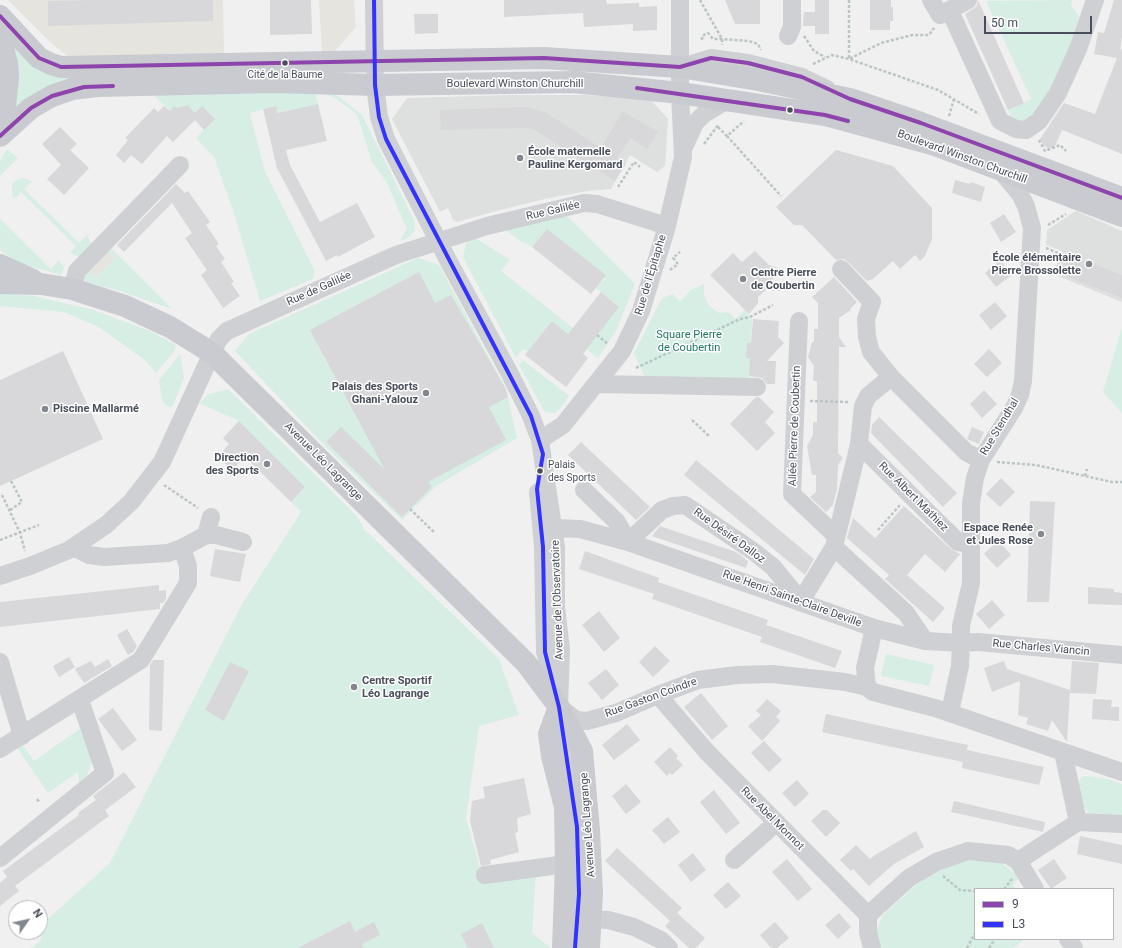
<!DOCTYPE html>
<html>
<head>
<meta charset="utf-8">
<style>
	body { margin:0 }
	#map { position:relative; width:1122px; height:948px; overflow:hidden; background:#f0f0f0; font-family:Roboto,sans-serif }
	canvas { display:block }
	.legend { position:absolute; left:974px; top:888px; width:140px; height:52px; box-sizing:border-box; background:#fff; border:1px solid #b6b8bd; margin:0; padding:5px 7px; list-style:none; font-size:12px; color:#484e5b }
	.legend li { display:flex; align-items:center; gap:8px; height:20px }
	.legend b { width:20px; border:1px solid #b6b8bd }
	.north { position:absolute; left:8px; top:900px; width:40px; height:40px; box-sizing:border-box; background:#fff; border:1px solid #b6b8bd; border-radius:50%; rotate:56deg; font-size:11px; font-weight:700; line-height:16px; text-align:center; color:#484e5b }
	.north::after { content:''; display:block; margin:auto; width:14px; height:18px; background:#83878f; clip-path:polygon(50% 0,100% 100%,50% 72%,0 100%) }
	.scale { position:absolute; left:984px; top:16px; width:108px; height:18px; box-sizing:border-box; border:2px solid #484e5b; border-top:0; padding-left:5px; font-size:12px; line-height:14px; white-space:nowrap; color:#484e5b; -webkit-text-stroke:3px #fff; paint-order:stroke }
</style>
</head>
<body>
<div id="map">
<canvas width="1122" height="948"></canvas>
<ul class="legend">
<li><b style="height:5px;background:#8e44ad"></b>9</li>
<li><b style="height:5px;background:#33f"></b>L3</li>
</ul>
<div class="north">N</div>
<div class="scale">50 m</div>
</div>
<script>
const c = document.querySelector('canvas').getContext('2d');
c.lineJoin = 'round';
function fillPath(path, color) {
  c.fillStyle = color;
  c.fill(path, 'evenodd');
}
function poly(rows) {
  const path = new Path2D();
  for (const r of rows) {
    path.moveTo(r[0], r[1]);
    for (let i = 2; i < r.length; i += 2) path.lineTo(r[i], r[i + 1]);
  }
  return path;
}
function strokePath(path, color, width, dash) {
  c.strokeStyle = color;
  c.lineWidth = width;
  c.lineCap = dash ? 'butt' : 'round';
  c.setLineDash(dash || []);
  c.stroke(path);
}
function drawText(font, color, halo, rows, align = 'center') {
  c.font = font + ' Roboto,sans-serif';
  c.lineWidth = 3;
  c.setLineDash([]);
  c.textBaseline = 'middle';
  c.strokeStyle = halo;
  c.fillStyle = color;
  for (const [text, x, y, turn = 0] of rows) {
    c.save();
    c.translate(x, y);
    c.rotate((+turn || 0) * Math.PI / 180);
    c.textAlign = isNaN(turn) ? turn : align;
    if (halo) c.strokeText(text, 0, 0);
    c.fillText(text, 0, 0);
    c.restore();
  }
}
const commercial = poly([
	[8,0,223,0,224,54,69,57,50,42],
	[319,0,354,0,356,27,335,51,322,51],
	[107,251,115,259,96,278,88,270]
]);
const education = poly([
	[510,95,585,95,650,99,668,119,665,166,657,172,630,155,611,189,587,191,545,199,496,211,457,222,453,220,448,208,440,212,392,119,407,98],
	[1076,211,1122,231,1122,302,1053,274,1062,251,1046,245,1047,230]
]);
const green = poly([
	[1072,0,1071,5,1079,17,1062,72,1040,109,1023,122,1012,118,1008,110,1031,99,986,1],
	[9,37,96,75,13,113],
	[315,92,318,104,277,113,275,106,250,113,265,172,315,271,313,279,260,301,233,210,214,157,196,138,204,130,195,113,187,105,177,108,174,106,170,111,154,95],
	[323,93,336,94,362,115,415,222,414,232,408,238,400,241,407,229,386,181,372,162,358,117,353,111,335,98],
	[7,149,18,158,0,176,0,161],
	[23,178,32,181,24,189,79,243,87,235,91,244,89,249,83,255,78,256,70,253,76,246,21,192,14,199,12,195,12,185,15,181],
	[567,216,635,284,616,331,598,358,586,349,619,307,596,288,602,280,604,281,605,279,604,277,605,275,547,229,532,247,524,242,523,243,505,230],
	[0,219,51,269,59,260,64,268,61,275,19,263,2,252,0,249],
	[474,237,510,260,501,271,573,328,568,334,552,321,528,352,523,349,516,358,463,257,466,243],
	[111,248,172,309,117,290,85,282,85,277,88,270,96,278,115,259,107,251],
	[418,258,439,265,506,389,517,438,436,486,402,520,324,445,235,351,249,334],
	[704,284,704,295,709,306,719,313,729,312,735,319,745,310,752,320,749,382,646,380,634,353,662,298,673,294,680,301,691,290],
	[0,293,34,296,93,310,150,331,176,345,175,350,156,373,146,361,99,327,64,312,0,306],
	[1122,327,1122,413,1103,392],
	[180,354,184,378,173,405,169,407,165,405,162,400,159,380],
	[523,360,569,396,559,410,554,413,545,412,519,365],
	[228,389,357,516,364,529,499,659,519,715,479,726,466,818,483,879,536,872,532,933,551,948,31,948,41,940,40,926,110,863,241,606,301,512,291,502,305,487,239,421,199,403,209,394],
	[886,654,934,665,929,686,881,676],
	[81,728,92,758,91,765,87,775,79,783,78,772,48,793,16,746,23,745,34,761],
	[1084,776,1108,779,1122,784,1122,819,1089,814,1083,805,1077,785,1081,778],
	[959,859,996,859,1020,877,1013,885,1016,889,975,889,975,939,1025,939,1013,948,877,948,875,935,883,915,923,879]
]);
const building = poly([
	[95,0,213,0,213,21,48,26,48,1],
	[270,0,311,0,312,34,270,35],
	[504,0,606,0,607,4,639,3,639,7,657,6,657,30,633,31,633,24,584,27,583,13,504,17],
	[725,0,760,0,760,24,735,24],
	[815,0,829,0,829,34,815,34,815,26,803,26,804,12,815,12],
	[870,0,891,0,891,7,893,7,893,21,890,21,890,30,870,30],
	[978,0,1024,103,1008,110,965,14,977,6],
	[1114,0,1122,0,1122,36,1120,51,1122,48,1122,154,1062,130,1055,146,1049,149,1043,145,1040,139,1064,103,1095,114,1117,58,1094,54,1098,32,1104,33],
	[414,14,438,14,438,33,415,34],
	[318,104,327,141,286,150,290,165,320,222,357,203,375,237,338,257,337,255,326,261,277,168,263,109,276,106,277,113],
	[188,105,195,113,202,106,215,119,204,130,195,120,173,142,167,136,142,164,131,155,124,163,116,155,128,140,125,138,154,108,158,112,164,106,170,111,174,106,177,108],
	[527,107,545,112,601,148,623,111,658,132,647,149,630,138,617,158,626,164,615,181,535,130,528,128,441,130,440,110],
	[60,127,77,144,70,150,89,168,64,195,47,179,61,165,42,144],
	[836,150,893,166,932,208,932,239,925,256,920,261,915,255,900,269,893,261,873,279,867,281,848,262,844,259,836,260,802,225,794,225,776,207],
	[955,180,970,184,971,182,985,187,981,202,952,193],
	[176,184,185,193,188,191,210,222,206,225,219,244,216,246,225,259,221,262,234,282,231,283,240,296,223,308,201,275,207,270,185,238,192,233,172,203,124,252,117,245],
	[1004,214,1016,232,1001,242,990,223],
	[547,229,606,275,591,294,532,247],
	[755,251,769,265,781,269,772,280,780,291,766,290,758,297,758,303,749,314,710,275,733,253,742,262],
	[1067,254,1122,275,1122,298,1060,274],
	[1000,260,1012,275,996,287,985,273],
	[419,272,435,303,451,295,506,389,508,397,489,407,506,440,428,482,432,487,402,517,326,442,341,427,385,470,310,330],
	[834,277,857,302,850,309,851,310,839,318,839,337,846,347,839,347,838,453,843,458,838,465,837,489,833,505,826,512,810,497,816,492,816,475,812,475,807,446,813,435,813,422,817,422,817,381,813,381,814,366,808,357,812,342,814,342,814,329,818,329,818,303,812,297],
	[601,292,619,307,583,354,588,358,566,387,525,355,552,321,568,334],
	[995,302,1007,316,991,330,979,315],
	[753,319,779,321,778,337,784,343,767,361,776,361,775,384,767,384,762,378,749,376,750,358,746,358,747,343,751,343],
	[989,349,1002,363,987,377,974,364],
	[63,351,103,439,0,486,0,380],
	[984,390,997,404,982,418,970,404],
	[756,397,759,397,774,412,765,422,775,433,757,451,730,424],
	[879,417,957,493,943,507,871,433,872,425],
	[239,421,305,487,291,502,245,457,232,470,218,457,229,444,223,438],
	[972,427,984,432,979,444,967,439],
	[581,442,650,507,636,520,568,455],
	[696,460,814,559,805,575,684,475],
	[1001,478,1015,492,1000,507,986,494],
	[1030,501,1055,502,1049,602,1027,602],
	[904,506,951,549,960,554,945,572,925,554,907,575,945,608,933,622,885,579,889,575,847,538,853,518,875,538],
	[660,526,736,552,748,561,746,568,652,536],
	[998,540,1011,555,997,568,984,554],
	[215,549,246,554,240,582,210,576],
	[585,551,659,578,658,582,768,620,766,625,842,651,835,668,760,642,762,637,652,599,654,594,579,569],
	[159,585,159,591,166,590,166,599,163,603,160,603,160,609,0,627,0,602],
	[1088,587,1114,589,1114,592,1122,593,1122,605,1088,604],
	[992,600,1005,615,989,629,976,614],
	[599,611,620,638,604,652,582,625],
	[127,629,137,646,133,652,128,655,117,635],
	[655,646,670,661,653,677,639,662],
	[69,657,75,667,59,677,53,666],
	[108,659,112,666,84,683,75,669,91,661,95,667],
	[153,660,164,660,162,731,149,730,150,665],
	[1004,661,1007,669,1070,690,1067,742,1052,720,1048,731,1026,724,1028,718,1018,715,1020,681,992,692,984,668],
	[1072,661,1099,663,1096,694,1070,693],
	[230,662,249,671,224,721,205,710],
	[606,669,619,685,602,700,588,683],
	[701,693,728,726,712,740,684,707],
	[767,699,781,711,776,717,780,721,762,741,748,726,761,715,756,711],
	[1093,699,1112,700,1111,707,1119,707,1119,721,1092,719],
	[113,708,137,740,122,751,98,719],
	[826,714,968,745,967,750,1044,767,1039,785,962,768,963,762,822,732],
	[627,724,640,740,614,760,602,745],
	[764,741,782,760,769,772,751,753],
	[670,747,678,756,676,758,683,765,672,775,670,773,667,776,654,762],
	[124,772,136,787,105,810,109,816,15,886,19,891,0,906,0,883,7,877,3,871,79,815,78,813,96,800,93,796],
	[524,778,531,814,517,818,518,832,515,833,519,852,490,860,491,864,481,866,470,821,472,801,485,798,483,787],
	[797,780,809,794,795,807,782,793],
	[626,784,641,802,626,814,612,796],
	[714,790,740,823,726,834,700,802],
	[954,801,1045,822,1043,832,951,812],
	[823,810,827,810,840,823,826,837,811,821],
	[668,817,680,832,664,844,652,830],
	[916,831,924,847,894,864,869,886,853,869,851,871,840,860,856,845,870,859,875,855],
	[1080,836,1122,845,1122,864,1077,854],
	[617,848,682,908,677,913,705,938,696,948,689,948,665,926,670,921,605,861],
	[693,853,706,870,691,882,678,865],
	[787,859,812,889,798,901,772,872],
	[1054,859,1067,878,1051,889,1038,870],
	[728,882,741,896,726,909,713,895],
	[839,913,851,927,838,939,825,925],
	[350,921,355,932,374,922,380,935,362,944,364,948,298,948],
	[775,922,789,938,777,948,771,948,760,935],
	[482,923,494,948,468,948,461,934]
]);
const path = poly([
	[700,0,722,39,722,45],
	[849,0,849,59,881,43,912,35,929,35,934,28],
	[804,36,814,51,825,57],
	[702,40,702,36,708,33,713,39,722,39,749,41,758,44,761,50],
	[813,64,832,55,849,59,938,90,979,114],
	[949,116,954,99],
	[718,127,727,136,744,121],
	[727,136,781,196],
	[1039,140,1045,151,1060,145,1066,151],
	[704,144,719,124],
	[618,187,634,162,640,167],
	[1048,225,1066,214],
	[1046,248,1060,254],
	[670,270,678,264,673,258,680,252],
	[597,335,608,344],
	[636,368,740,319,750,317,773,305],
	[810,401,849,402],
	[692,420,709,436],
	[997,462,1036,465,1112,482,1122,482],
	[1085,476,1087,469],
	[164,485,198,508],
	[2,495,20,533,25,551],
	[410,509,435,533],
	[10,510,22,502,11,481],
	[878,530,900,505],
	[0,540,39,525],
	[37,799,40,803],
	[943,876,960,890,975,891],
	[1004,889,1012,879],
	[967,948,975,933],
	[989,948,995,939]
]);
const minor = poly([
	[374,0,375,85,379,117,386,139,450,264,509,372,531,416,540,440,556,547,556,606,561,650,559,707],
	[931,0,940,15,968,0],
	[950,11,1000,121,1016,129,1026,130,1039,121,1058,93,1078,49,1095,0],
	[788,36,792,27,792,0],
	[681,67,711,58,748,63,802,77,827,89],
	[684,147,695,123,704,114,727,100],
	[1001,171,1020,194,1026,206,1032,228,1023,381,1020,395,1014,408,981,460,975,478,971,503,971,583,961,626,961,643,978,642,1122,655],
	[841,269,872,302,866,319,867,337,871,352,891,377,966,452,981,460],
	[72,289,77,271,180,165],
	[799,321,792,494,836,536],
	[596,384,757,387],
	[540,440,563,425,622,351,641,311,667,226,683,157,680,93,680,0],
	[859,444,958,542,970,544],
	[584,490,617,522,628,542,662,510,673,506,685,505,753,551,773,567,801,601,834,547,859,444,863,406,868,396,891,377],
	[538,492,543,547,545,652,554,685],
	[555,528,580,529,628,542,874,628,925,641,961,643,960,666,950,712],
	[206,535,211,517],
	[73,547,89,555,104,557,168,553,182,548,206,535,216,535,243,542],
	[834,547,906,613,925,641],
	[0,576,30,566,69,550,106,525,131,502,162,462,212,353,219,339,227,331,396,255,487,226,584,203,597,204,667,226],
	[0,662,22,736],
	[867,687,865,668,874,628],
	[658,695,707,752,868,915,868,932,872,948],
	[559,707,576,720,587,721,616,713,658,695,698,680,737,675,772,674,818,679,845,682,867,687,873,692,935,708,1122,772],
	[561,720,577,827,579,894,575,948],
	[0,749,141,660,188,583,188,566,182,548],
	[1063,752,1078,822],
	[0,858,105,773,80,700],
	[734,860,776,823],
	[1018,861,1078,822,1122,824],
	[485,875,566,864],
	[868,915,909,878,936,862,968,851,1008,855,1018,861,1035,889],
	[578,918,608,920,634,927,661,940,669,948],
	[1068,939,1074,948]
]);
const major = poly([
	[0,16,39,58,51,64,61,67,544,58,680,67,758,80,850,99,921,123,1122,198],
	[0,38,7,63,8,77,5,106,0,122],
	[0,136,31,108,52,96,72,89,97,86,275,82,375,85,573,82,680,93,825,115,935,145,1122,216],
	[0,265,33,280],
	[0,283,41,284,72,289,125,306,170,327,212,353,526,663,559,707,582,751,589,830,592,894,589,948],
	[559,707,549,734,552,756,565,807,566,864,563,948]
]);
const bus1 = poly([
	[0,16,39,58,61,67,544,58,680,67,711,58,748,63,802,77,850,99,921,123,1122,198],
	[637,88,825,115,848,121],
	[0,136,31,108,52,96,84,87,113,86]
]);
const bus2 = poly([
	[374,0,375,85,379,117,386,139,531,416,543,454,537,489,543,547,545,652,559,707,577,827,579,894,575,948]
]);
const markers = [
	[285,63,3.5,"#484e5b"],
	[790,110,3.5,"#484e5b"],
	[520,158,4,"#83878f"],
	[1089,264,4,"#83878f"],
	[743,279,4,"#83878f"],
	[426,393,4,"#83878f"],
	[45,409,4,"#83878f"],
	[267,464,4,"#83878f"],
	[540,471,3.5,"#484e5b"],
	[1041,534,4,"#83878f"],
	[354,687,4,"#83878f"]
];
const busNames = [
	["Cité de la Baume",285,75],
	["Palais",548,465,"left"],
	["des Sports",548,478,"left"]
];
const streetNames = [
	["Boulevard Winston Churchill",515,84],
	["Boulevard Winston Churchill",962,157,20],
	["Rue Galilée",553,211,-13],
	["Rue de l'Épitaphe",651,275,-73],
	["Rue de Galilée",319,289,-24],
	["Allée Pierre de Coubertin",795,426,-88],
	["Rue Stendhal",1000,427,-59],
	["Avenue Léo Lagrange",323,462,45],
	["Rue Albert Mathiez",913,497,45],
	["Rue Désiré Dalloz",729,536,36],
	["Rue Henri Sainte-Claire Deville",792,599,20],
	["Avenue de l'Observatoire",558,600,-92],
	["Rue Charles Viancin",1041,648,5],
	["Rue Gaston Coindre",651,698,-20],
	["Rue Abel Monnot",772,819,45],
	["Avenue Léo Lagrange",588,825,-94]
];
const poiNames = [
	["École maternelle",528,152],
	["Pauline Kergomard",528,165],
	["École élémentaire",1081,258,"right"],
	["Pierre Brossolette",1081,271,"right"],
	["Centre Pierre",751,273],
	["de Coubertin",751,286],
	["Palais des Sports",418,387,"right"],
	["Ghani-Yalouz",418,400,"right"],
	["Piscine Mallarmé",53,409],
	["Direction",259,458,"right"],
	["des Sports",259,471,"right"],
	["Espace Renée",1033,528,"right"],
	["et Jules Rose",1033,541,"right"],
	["Centre Sportif",362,681],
	["Léo Lagrange",362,694]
];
const parkNames = [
	["Square Pierre",689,335],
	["de Coubertin",689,348]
];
fillPath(commercial, '#e5e4de');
fillPath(education, '#dedfdf');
fillPath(green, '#d6eee4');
fillPath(building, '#d8d8da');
strokePath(path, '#bbc5c5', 2.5, [3, 2]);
strokePath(minor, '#cfd0d3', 18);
strokePath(major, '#cacbd0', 22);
strokePath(bus1, '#8e44ad', 4);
strokePath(bus2, '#33f', 4);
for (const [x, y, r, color] of markers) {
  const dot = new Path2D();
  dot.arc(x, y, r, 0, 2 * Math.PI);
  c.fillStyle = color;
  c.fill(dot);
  strokePath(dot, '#fff', 1.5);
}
drawText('10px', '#484e5b', '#fff', busNames);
drawText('11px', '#484e5b', '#fff', streetNames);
drawText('bold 11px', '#484e5b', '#fff', poiNames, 'left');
drawText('11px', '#1e785e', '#fff', parkNames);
</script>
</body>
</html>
